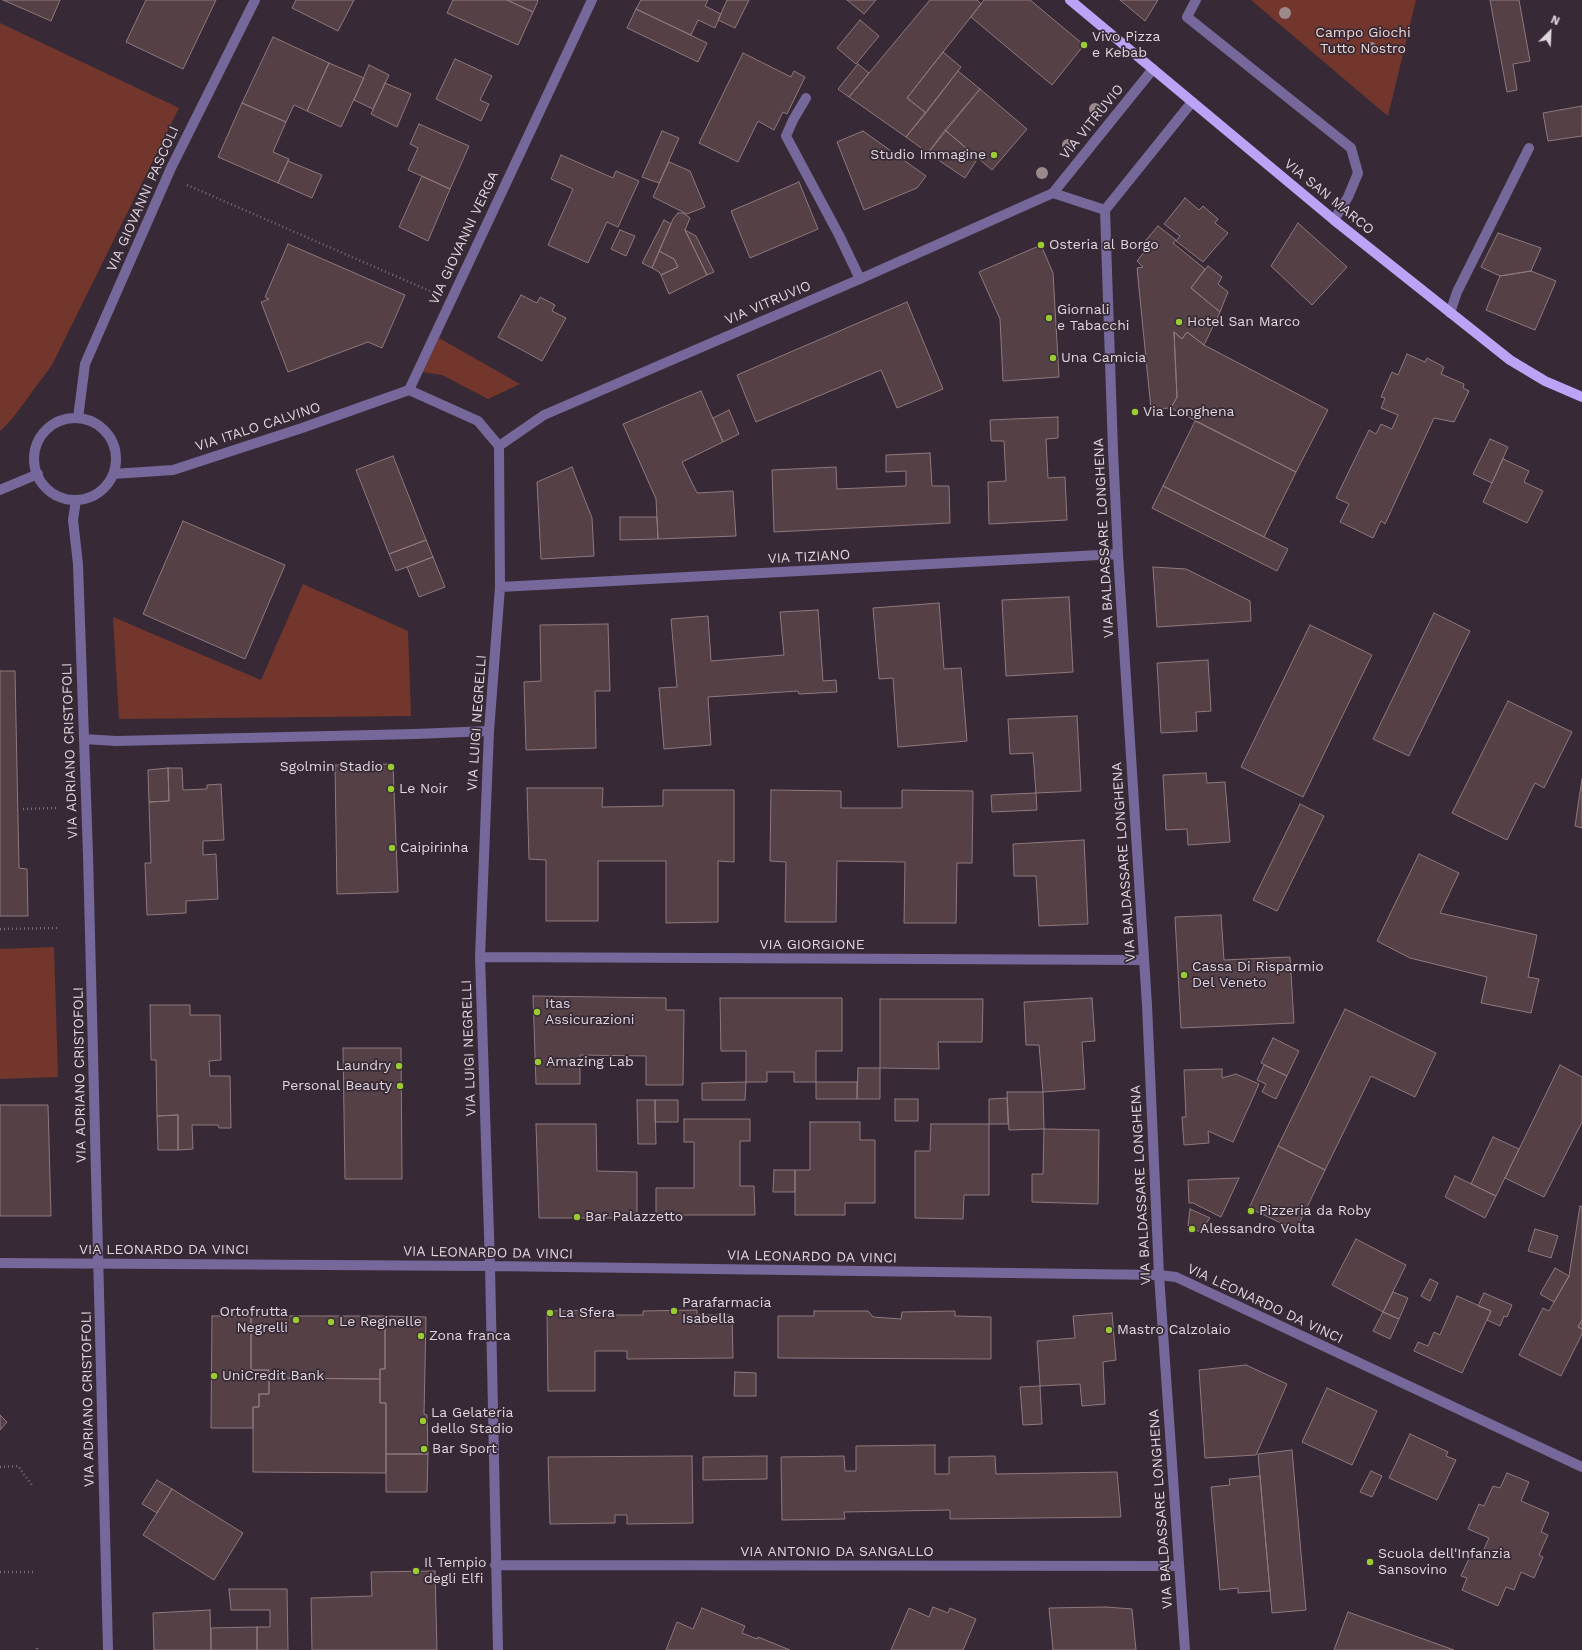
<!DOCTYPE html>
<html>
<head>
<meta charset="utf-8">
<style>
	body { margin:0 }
	#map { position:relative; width:1582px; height:1650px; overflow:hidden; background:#372a36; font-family:"Work Sans",sans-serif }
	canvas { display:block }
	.north { position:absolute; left:1530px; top:12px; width:40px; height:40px; -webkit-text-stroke:3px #372a36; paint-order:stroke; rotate:24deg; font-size:11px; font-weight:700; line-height:16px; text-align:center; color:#dfd6de }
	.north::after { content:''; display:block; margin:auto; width:14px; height:18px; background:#dfd6de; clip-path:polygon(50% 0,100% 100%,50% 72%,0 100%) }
</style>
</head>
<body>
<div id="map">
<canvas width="1582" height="1650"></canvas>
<div class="north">N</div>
</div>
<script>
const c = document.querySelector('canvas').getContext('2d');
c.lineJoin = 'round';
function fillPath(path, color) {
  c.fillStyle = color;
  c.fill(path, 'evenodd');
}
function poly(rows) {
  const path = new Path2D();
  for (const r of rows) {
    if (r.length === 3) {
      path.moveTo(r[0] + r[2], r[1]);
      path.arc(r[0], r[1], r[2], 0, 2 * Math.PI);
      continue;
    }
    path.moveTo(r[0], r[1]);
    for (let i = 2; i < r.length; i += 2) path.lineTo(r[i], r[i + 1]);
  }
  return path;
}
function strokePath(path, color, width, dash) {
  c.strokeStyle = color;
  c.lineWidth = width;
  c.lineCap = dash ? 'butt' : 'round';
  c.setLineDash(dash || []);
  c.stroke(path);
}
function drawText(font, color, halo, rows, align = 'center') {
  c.font = font + ' "Work Sans",sans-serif';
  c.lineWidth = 3.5;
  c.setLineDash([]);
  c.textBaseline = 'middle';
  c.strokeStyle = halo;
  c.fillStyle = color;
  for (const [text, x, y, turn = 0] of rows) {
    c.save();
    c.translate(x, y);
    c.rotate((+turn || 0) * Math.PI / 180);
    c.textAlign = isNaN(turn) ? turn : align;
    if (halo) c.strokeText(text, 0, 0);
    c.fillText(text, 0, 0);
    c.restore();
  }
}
const green = poly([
	[1251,0,1416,0,1388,116,1370,101],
	[0,23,179,108,52,365,12,419,0,431],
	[439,338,520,384,488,399,442,375,423,372],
	[303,584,408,631,411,716,119,719,113,617,261,680],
	[54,947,58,1077,0,1079,0,949]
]);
const building = poly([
	[3,0,60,0,51,21,3,0],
	[146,0,216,0,183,69,126,42,146,0],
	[296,0,354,0,338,31,292,8,296,0],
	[453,0,507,0,533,12,518,45,447,13,453,0],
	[507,0,537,0,538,1,533,12,507,0],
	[641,0,708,0,705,6,721,14,715,28,698,20,691,35,636,9,641,0],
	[727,0,749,0,735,28,718,20,727,0],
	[847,0,876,0,864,14,847,0],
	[930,0,977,0,981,4,907,98,926,113,906,137,849,97,930,0],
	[984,0,1030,0,1084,45,1052,85,971,17,984,0],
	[1120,0,1158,0,1145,21,1120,0],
	[1490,0,1519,0,1530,61,1513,64,1517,90,1507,92,1490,0],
	[636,9,707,43,698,62,627,28,636,9],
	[860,20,879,36,856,64,837,48,860,20],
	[273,37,329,63,307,111,294,105,286,122,242,103,273,37],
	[943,52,961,67,926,113,907,98,943,52],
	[743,53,791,77,794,71,805,77,787,114,783,112,774,130,758,121,738,162,699,143,743,53],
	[455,59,492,76,480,100,489,104,481,121,436,99,455,59],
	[329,63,364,78,341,127,307,111,329,63],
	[858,64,869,73,849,97,838,89,858,64],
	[369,65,389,75,373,109,354,100,369,65],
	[958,71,980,89,928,153,906,137,958,71],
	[385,83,411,94,397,127,371,114,385,83],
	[980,89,1027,129,992,170,945,130,980,89],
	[242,103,286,122,273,152,289,159,278,183,218,157,242,103],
	[1582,106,1582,136,1548,141,1543,113,1582,106],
	[419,124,469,146,450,189,408,170,418,148,410,144,419,124],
	[945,130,978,158,965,178,928,153,945,130],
	[662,131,679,138,659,183,642,177,662,131],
	[863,131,926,176,917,188,864,210,837,142,863,131],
	[561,155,613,178,616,171,639,181,618,227,607,222,588,263,548,245,573,189,551,179,561,155],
	[288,161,322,175,312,198,278,183,288,161],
	[669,162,690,171,705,207,687,214,653,197,669,162],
	[422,176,450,189,428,241,399,227,422,176],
	[799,182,818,229,750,258,731,211,799,182],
	[1185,198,1199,210,1203,206,1218,219,1215,223,1228,233,1203,262,1176,241,1180,236,1164,224,1185,198],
	[678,213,683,213,690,218,685,230,707,275,669,294,661,275,678,267,674,259,659,251,673,219,678,213],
	[664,220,671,224,652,268,642,263,664,220],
	[1298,223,1347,267,1312,305,1271,266,1298,223],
	[1158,226,1176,240,1173,243,1205,269,1191,288,1220,312,1204,345,1187,332,1182,339,1174,332,1177,397,1171,408,1151,409,1137,268,1143,267,1137,261,1145,251,1140,247,1158,226],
	[620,230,635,236,626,256,611,249,620,230],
	[685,230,696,236,714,272,707,275,685,230],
	[1498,233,1541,248,1531,271,1500,276,1481,267,1498,233],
	[288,244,405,295,382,348,368,342,288,372,261,302,269,299,265,297,288,244],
	[1041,245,1053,273,1059,377,1003,381,1000,319,979,272,1041,245],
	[659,251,674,259,678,267,661,275,659,272,652,268,659,251],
	[1208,266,1222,277,1218,284,1228,292,1220,312,1191,288,1208,266],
	[1531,271,1556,281,1535,330,1486,310,1500,276,1531,271],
	[521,295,537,303,540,297,555,305,552,311,566,318,542,361,498,337,521,295],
	[907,302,943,389,897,408,881,370,756,422,737,375,907,302],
	[1174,332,1182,339,1187,332,1204,345,1328,410,1296,472,1171,408,1177,397,1174,332],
	[1407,354,1425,362,1427,358,1444,367,1441,374,1464,384,1463,388,1469,391,1454,422,1434,418,1385,524,1381,521,1373,538,1340,522,1349,504,1336,498,1369,430,1376,434,1381,424,1392,429,1398,415,1381,408,1385,398,1381,397,1392,372,1398,375,1407,354],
	[701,391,723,442,682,462,697,493,733,491,736,536,658,539,656,499,623,424,701,391],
	[729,410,739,434,723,442,713,418,729,410],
	[1058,417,1058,438,1046,439,1048,478,1065,477,1067,520,989,524,988,482,1006,481,1004,441,991,441,990,420,1058,417],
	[1195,421,1296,472,1264,537,1163,486,1195,421],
	[1490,439,1508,447,1492,483,1473,474,1490,439],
	[930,453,932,486,949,486,950,523,774,532,772,470,836,467,837,489,906,486,906,471,886,472,886,455,930,453],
	[393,456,426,540,389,554,356,470,393,456],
	[1503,459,1529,471,1524,482,1543,491,1527,523,1483,502,1503,459],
	[572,467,592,518,594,556,541,559,537,482,572,467],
	[1163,486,1288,549,1277,571,1152,508,1163,486],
	[620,517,657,517,658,539,620,540,620,517],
	[183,521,285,565,245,659,143,614,183,521],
	[426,540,433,557,396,571,389,554,426,540],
	[433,557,445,587,419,597,407,567,433,557],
	[1153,567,1186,569,1250,601,1251,621,1157,627,1153,567],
	[1069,597,1073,672,1006,676,1002,600,1069,597],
	[939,603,944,669,961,668,967,741,898,747,893,678,879,679,873,608,939,603],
	[818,610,823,681,836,680,837,692,799,694,798,691,708,697,711,745,664,749,659,688,677,687,671,619,708,616,711,661,784,655,780,612,818,610],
	[1434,613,1470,631,1409,756,1373,739,1434,613],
	[608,624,610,691,595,691,596,748,526,750,524,682,541,681,540,625,608,624],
	[1310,625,1372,655,1303,797,1241,767,1310,625],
	[1208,660,1211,711,1196,712,1197,731,1161,733,1157,663,1208,660],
	[0,671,15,671,19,868,27,869,28,916,0,916,0,671],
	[1508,701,1572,732,1544,788,1535,783,1507,840,1452,813,1508,701],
	[1077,716,1081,791,1036,793,1033,753,1010,754,1008,719,1077,716],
	[393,764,398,892,337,894,335,765,393,764],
	[168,768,182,768,183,790,207,789,207,785,221,784,224,840,203,841,203,855,216,854,218,899,186,901,186,913,147,915,145,863,151,863,149,802,169,801,168,768],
	[168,768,169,801,149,802,148,770,168,768],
	[1206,773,1207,783,1225,782,1230,842,1188,845,1187,829,1166,830,1163,775,1206,773],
	[1582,779,1582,828,1575,826,1582,779],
	[527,788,603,788,602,807,663,806,663,790,734,790,734,862,718,861,718,922,666,923,666,861,598,861,598,921,546,921,546,860,529,859,527,788],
	[771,790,841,791,841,808,902,808,902,790,973,791,972,863,957,863,956,923,904,923,905,862,837,861,836,922,785,922,786,862,770,861,771,790],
	[1036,793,1037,810,992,812,991,795,1036,793],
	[1300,804,1324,816,1277,911,1253,900,1300,804],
	[1084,840,1088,924,1039,926,1036,876,1014,876,1013,844,1084,840],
	[1419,854,1459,873,1440,913,1537,935,1528,977,1539,979,1531,1013,1481,1003,1487,977,1410,958,1377,941,1419,854],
	[1221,915,1224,960,1290,957,1294,1023,1181,1028,1175,917,1221,915],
	[533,996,666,998,666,1010,684,1010,683,1085,646,1085,646,1056,580,1055,580,1084,536,1084,533,996],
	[720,998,842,998,842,1051,816,1051,816,1082,794,1082,794,1072,767,1072,767,1082,746,1082,746,1051,721,1051,720,998],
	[1092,998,1095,1041,1082,1042,1085,1089,1043,1092,1039,1045,1026,1045,1024,1002,1092,998],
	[880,999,983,999,982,1042,938,1042,939,1069,880,1068,880,999],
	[150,1005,190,1005,190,1015,220,1015,221,1060,209,1061,210,1076,230,1076,231,1128,219,1128,218,1125,192,1125,193,1149,178,1150,178,1115,157,1116,156,1060,151,1060,150,1005],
	[1345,1009,1436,1053,1415,1097,1371,1076,1325,1170,1278,1146,1345,1009],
	[1273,1038,1299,1051,1287,1076,1261,1063,1273,1038],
	[343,1048,401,1048,402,1179,345,1179,343,1048],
	[1264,1065,1287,1076,1276,1099,1262,1092,1266,1084,1257,1080,1264,1065],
	[1560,1065,1582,1077,1582,1122,1544,1197,1505,1178,1560,1065],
	[858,1068,880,1068,880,1099,857,1099,858,1068],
	[1222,1069,1222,1078,1236,1074,1259,1084,1233,1142,1208,1131,1209,1143,1184,1145,1182,1117,1186,1117,1184,1070,1222,1069],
	[746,1082,745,1100,702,1100,702,1083,746,1082],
	[816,1082,857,1082,857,1099,816,1099,816,1082],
	[1007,1092,1043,1092,1044,1129,1009,1130,1007,1092],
	[1007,1098,1008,1124,989,1124,989,1099,1007,1098],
	[895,1099,918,1099,918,1121,895,1121,895,1099],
	[637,1100,655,1100,656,1144,638,1144,637,1100],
	[655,1100,678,1100,678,1122,655,1122,655,1100],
	[0,1105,48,1105,51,1216,0,1216,0,1105],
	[178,1115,178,1150,158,1150,157,1116,178,1115],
	[684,1119,750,1119,750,1141,740,1141,740,1186,754,1186,755,1215,656,1215,656,1188,694,1188,694,1142,684,1142,684,1119],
	[810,1122,860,1122,860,1140,875,1140,875,1203,845,1203,845,1215,795,1215,795,1170,810,1170,810,1122],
	[536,1124,596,1124,597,1171,637,1172,637,1218,539,1218,536,1124],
	[931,1124,989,1124,989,1195,964,1195,963,1219,915,1218,915,1151,930,1151,931,1124],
	[1044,1129,1099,1130,1098,1204,1032,1202,1032,1174,1043,1174,1044,1129],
	[1493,1137,1519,1149,1496,1196,1471,1184,1493,1137],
	[1278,1146,1325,1170,1296,1230,1249,1208,1278,1146],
	[774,1170,795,1170,795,1192,773,1192,774,1170],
	[1455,1176,1496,1196,1485,1218,1445,1197,1455,1176],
	[1239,1178,1221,1217,1193,1203,1189,1203,1188,1180,1239,1178],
	[1580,1206,1582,1207,1582,1320,1578,1327,1582,1329,1582,1334,1561,1376,1519,1355,1543,1308,1549,1311,1569,1276,1580,1206],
	[1190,1209,1210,1218,1200,1232,1188,1226,1190,1209],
	[1535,1229,1558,1236,1551,1258,1528,1251,1535,1229],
	[1356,1239,1406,1265,1383,1312,1332,1285,1356,1239],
	[1555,1268,1569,1276,1554,1302,1540,1294,1555,1268],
	[1430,1279,1438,1283,1430,1301,1421,1296,1430,1279],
	[1393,1292,1408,1298,1399,1319,1383,1312,1393,1292],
	[1484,1293,1512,1305,1507,1317,1504,1316,1500,1326,1487,1320,1491,1311,1478,1306,1484,1293],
	[1457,1296,1491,1311,1462,1373,1414,1351,1418,1342,1428,1346,1434,1332,1440,1335,1457,1296],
	[609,1310,609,1315,643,1315,643,1311,697,1310,697,1315,732,1315,733,1358,627,1359,627,1351,595,1351,595,1391,548,1391,547,1311,609,1310],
	[814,1311,868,1311,873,1317,901,1319,902,1312,955,1311,955,1316,991,1317,991,1359,778,1358,778,1316,814,1316,814,1311],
	[1383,1312,1399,1319,1390,1339,1373,1331,1383,1312],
	[1112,1313,1116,1360,1103,1362,1105,1404,1082,1406,1080,1384,1040,1386,1037,1341,1075,1338,1073,1316,1112,1313],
	[212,1316,251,1316,251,1370,269,1370,269,1394,259,1394,259,1407,253,1407,253,1428,211,1428,212,1316],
	[251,1316,385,1316,385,1369,380,1369,380,1379,269,1378,269,1370,251,1370,251,1316],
	[385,1316,426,1317,424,1414,427,1415,428,1454,386,1454,386,1403,380,1403,380,1369,385,1369,385,1316],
	[1582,1320,1582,1329,1578,1327,1582,1320],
	[1246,1365,1287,1384,1256,1455,1205,1458,1199,1370,1246,1365],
	[735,1372,756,1373,756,1396,734,1396,735,1372],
	[269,1378,380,1379,380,1403,386,1403,386,1473,253,1472,253,1407,259,1407,259,1394,269,1394,269,1378],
	[1040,1386,1042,1424,1023,1425,1020,1387,1040,1386],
	[1327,1388,1377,1411,1352,1465,1302,1442,1327,1388],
	[0,1415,7,1422,0,1430,0,1415],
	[1410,1434,1448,1452,1446,1456,1456,1460,1437,1500,1389,1478,1410,1434],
	[935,1445,935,1474,949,1474,949,1457,995,1456,996,1474,1117,1472,1121,1517,950,1519,950,1510,844,1512,845,1519,782,1520,781,1457,844,1456,845,1471,856,1471,856,1446,935,1445],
	[1292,1450,1306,1610,1272,1613,1258,1454,1292,1450],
	[386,1454,428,1454,427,1492,386,1492,386,1454],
	[692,1456,693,1523,627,1524,627,1515,615,1515,615,1523,550,1524,548,1457,692,1456],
	[767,1456,767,1479,703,1480,703,1457,767,1456],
	[1371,1471,1382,1476,1372,1497,1360,1492,1371,1471],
	[1507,1473,1529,1482,1521,1501,1549,1513,1541,1532,1548,1535,1539,1555,1543,1557,1534,1578,1521,1572,1514,1590,1506,1587,1498,1606,1462,1590,1467,1578,1461,1576,1472,1552,1481,1556,1489,1538,1468,1529,1479,1504,1484,1506,1493,1486,1500,1488,1507,1473],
	[1260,1476,1270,1591,1238,1593,1238,1588,1220,1590,1211,1487,1230,1485,1229,1479,1260,1476],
	[157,1480,172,1489,157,1513,142,1504,157,1480],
	[172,1489,243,1533,214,1580,143,1535,172,1489],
	[435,1571,437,1650,312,1650,311,1598,372,1596,371,1572,435,1571],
	[229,1589,287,1589,288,1650,257,1650,257,1627,270,1627,270,1610,231,1610,229,1589],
	[933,1607,948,1613,950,1608,976,1619,963,1650,891,1650,909,1608,929,1617,933,1607],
	[1106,1607,1132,1609,1136,1650,1053,1650,1049,1608,1106,1607],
	[702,1608,745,1626,742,1633,757,1639,758,1637,790,1650,666,1650,677,1622,693,1629,702,1608],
	[210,1610,211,1650,154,1650,153,1613,210,1610],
	[1348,1612,1454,1650,1334,1650,1348,1612],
	[257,1627,257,1650,211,1650,211,1628,257,1627]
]);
const path = poly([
	[187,185,432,292],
	[23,809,56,808],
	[0,929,58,928],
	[0,1467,18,1466,32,1485],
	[0,1572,35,1572],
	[37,1648,37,1650]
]);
const minor = poly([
	[1196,0,1187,17,1351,148,1358,173,1348,197,1334,220],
	[806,98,793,120,786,136,839,235,860,279],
	[1053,193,1105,210],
	[1450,313,1457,292,1529,148],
	[409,390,592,0],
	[409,390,478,421,499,446],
	[78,418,85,364,171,168,255,0],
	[75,459,41],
	[499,446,544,415,860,279,1053,193,1153,69],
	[113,474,173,470,302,428,409,390],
	[0,490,38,474],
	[76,500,73,520,78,564,88,855,108,1650],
	[500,587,1118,554],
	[84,739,116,741,415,734,489,731],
	[480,957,1144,960],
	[0,1263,490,1266,1159,1275,1176,1277,1582,1467],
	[495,1565,1178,1566],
	[498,1650,490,1266,480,957,489,731,500,587,499,446],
	[1185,1650,1159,1275,1147,1005,1118,554,1113,451,1105,210,1192,102]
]);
const major = poly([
	[1070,0,1334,220,1510,360,1545,381,1582,397]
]);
const trees = [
	[1285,13],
	[1371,48],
	[1095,109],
	[1068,145],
	[1042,173]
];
const markers = [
	[1084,45,4,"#9bcb33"],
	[994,155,4,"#9bcb33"],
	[1041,245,4,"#9bcb33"],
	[1049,318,4,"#9bcb33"],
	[1179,322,4,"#9bcb33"],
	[1053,358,4,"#9bcb33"],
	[1135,412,4,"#9bcb33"],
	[391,767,4,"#9bcb33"],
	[391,789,4,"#9bcb33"],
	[392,848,4,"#9bcb33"],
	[1184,975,4,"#9bcb33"],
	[537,1012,4,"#9bcb33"],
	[538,1062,4,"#9bcb33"],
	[399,1066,4,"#9bcb33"],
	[400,1086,4,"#9bcb33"],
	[1251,1211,4,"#9bcb33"],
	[577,1217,4,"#9bcb33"],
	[1192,1229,4,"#9bcb33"],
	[674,1311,4,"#9bcb33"],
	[550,1313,4,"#9bcb33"],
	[296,1320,4,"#9bcb33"],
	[331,1322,4,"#9bcb33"],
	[1109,1330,4,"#9bcb33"],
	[421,1336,4,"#9bcb33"],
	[214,1376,4,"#9bcb33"],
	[423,1421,4,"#9bcb33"],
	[424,1449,4,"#9bcb33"],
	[1370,1562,4,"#9bcb33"],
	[416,1571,4,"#9bcb33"]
];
const parkNames = [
	["Campo Giochi",1363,33],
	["Tutto Nostro",1363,49]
];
const poiNames = [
	["Vivo Pizza",1092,37],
	["e Kebab",1092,53],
	["Studio Immagine",986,155,"right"],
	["Osteria al Borgo",1049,245],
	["Giornali",1057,310],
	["e Tabacchi",1057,326],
	["Hotel San Marco",1187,322],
	["Una Camicia",1061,358],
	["Via Longhena",1143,412],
	["Sgolmin Stadio",383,767,"right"],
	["Le Noir",399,789],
	["Caipirinha",400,848],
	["Cassa Di Risparmio",1192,967],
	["Del Veneto",1192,983],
	["Itas",545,1004],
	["Assicurazioni",545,1020],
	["Amazing Lab",546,1062],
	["Laundry",391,1066,"right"],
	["Personal Beauty",392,1086,"right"],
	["Pizzeria da Roby",1259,1211],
	["Bar Palazzetto",585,1217],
	["Alessandro Volta",1200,1229],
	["Parafarmacia",682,1303],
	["Isabella",682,1319],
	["Ortofrutta",288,1312,"right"],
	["Negrelli",288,1328,"right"],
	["La Sfera",558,1313],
	["Le Reginelle",339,1322],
	["Mastro Calzolaio",1117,1330],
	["Zona franca",429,1336],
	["UniCredit Bank",222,1376],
	["La Gelateria",431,1413],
	["dello Stadio",431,1429],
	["Bar Sport",432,1449],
	["Scuola dell'Infanzia",1378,1554],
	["Sansovino",1378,1570],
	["Il Tempio",424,1563],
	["degli Elfi",424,1579]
];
const streetNames = [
	["VIA VITRUVIO",1092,122,-51],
	["VIA SAN MARCO",1329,197,39],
	["VIA GIOVANNI PASCOLI",143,199,-66],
	["VIA GIOVANNI VERGA",464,238,-65],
	["VIA VITRUVIO",768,303,-23],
	["VIA ITALO CALVINO",258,427,-18],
	["VIA BALDASSARE LONGHENA",1104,538,-93],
	["VIA TIZIANO",809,557,-3],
	["VIA LUIGI NEGRELLI",477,723,-86],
	["VIA ADRIANO CRISTOFOLI",70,751,-92],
	["VIA BALDASSARE LONGHENA",1124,862,-94],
	["VIA GIORGIONE",812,945],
	["VIA LUIGI NEGRELLI",469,1048,-92],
	["VIA ADRIANO CRISTOFOLI",80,1075,-91],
	["VIA BALDASSARE LONGHENA",1141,1185,-93],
	["VIA LEONARDO DA VINCI",164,1250],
	["VIA LEONARDO DA VINCI",488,1253,1],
	["VIA LEONARDO DA VINCI",812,1257,1],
	["VIA LEONARDO DA VINCI",1265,1304,25],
	["VIA ADRIANO CRISTOFOLI",88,1399,-91],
	["VIA BALDASSARE LONGHENA",1161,1509,-94],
	["VIA ANTONIO DA SANGALLO",837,1552]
];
fillPath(green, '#73362c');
fillPath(building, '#544045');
strokePath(building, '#8f787e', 1);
strokePath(path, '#796e78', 2.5, [1, 3]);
strokePath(minor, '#76689a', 10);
strokePath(major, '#bba4f6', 10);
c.fillStyle = '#9c898b';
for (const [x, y] of trees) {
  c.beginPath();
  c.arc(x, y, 6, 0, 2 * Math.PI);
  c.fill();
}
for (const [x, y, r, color] of markers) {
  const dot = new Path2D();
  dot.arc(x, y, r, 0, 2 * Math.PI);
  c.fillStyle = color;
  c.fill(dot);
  strokePath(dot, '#372a36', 1.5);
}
drawText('14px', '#efd6d1', '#372a36', parkNames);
drawText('14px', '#dfd6de', '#372a36', poiNames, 'left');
drawText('14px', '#dfd6de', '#372a36', streetNames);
</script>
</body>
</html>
